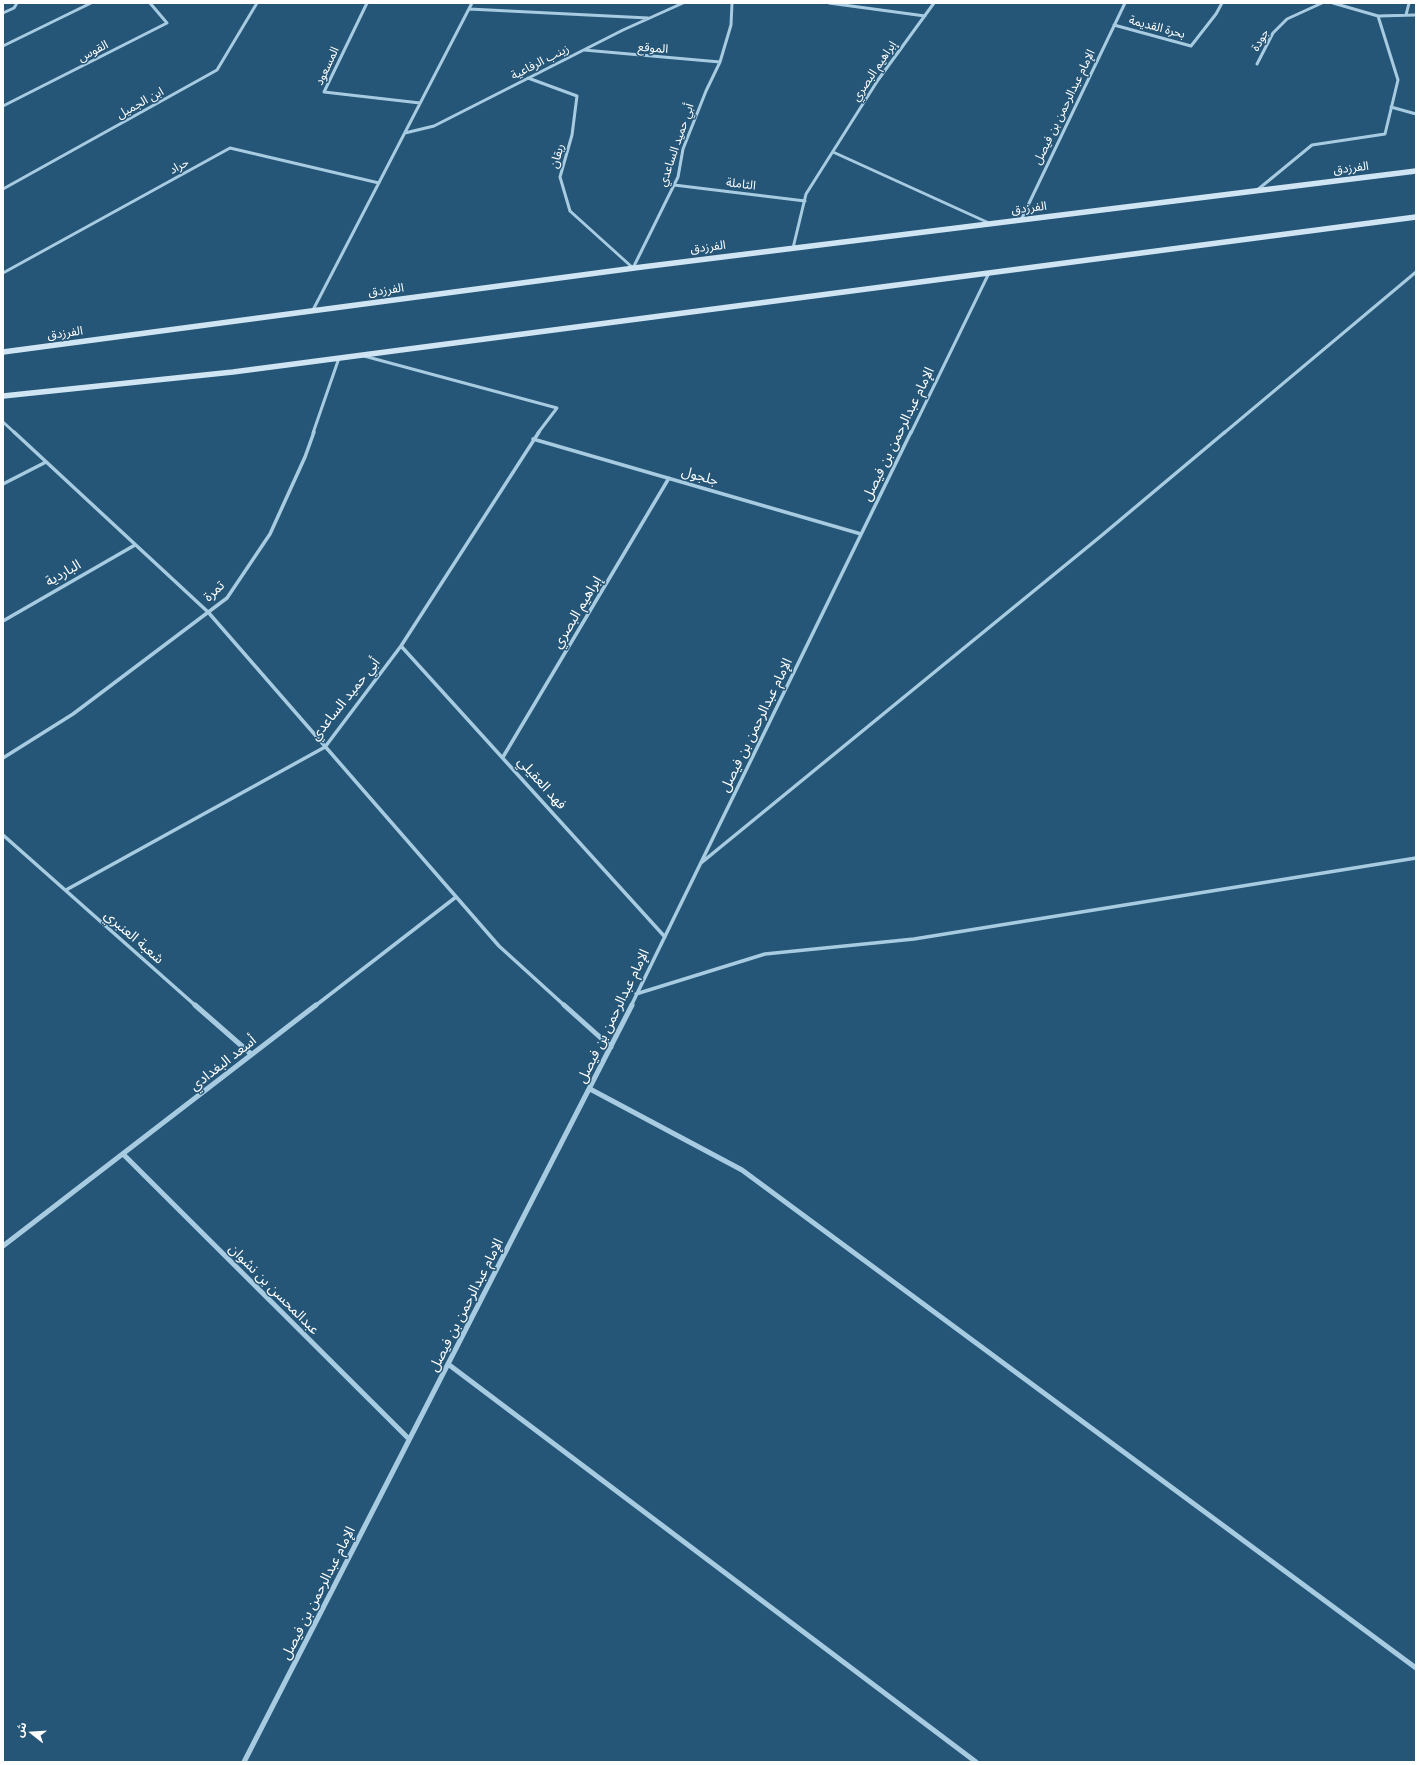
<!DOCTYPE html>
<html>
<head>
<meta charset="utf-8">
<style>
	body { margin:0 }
	#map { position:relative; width:1419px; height:1765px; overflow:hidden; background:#265677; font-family:"Golos Text","Noto Sans Arabic",sans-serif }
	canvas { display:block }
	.frame { position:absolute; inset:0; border:4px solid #fff; pointer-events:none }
	.north { position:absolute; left:12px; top:1713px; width:40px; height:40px; -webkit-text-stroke:3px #265677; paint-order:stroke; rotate:287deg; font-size:11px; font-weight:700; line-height:16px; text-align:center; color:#fff }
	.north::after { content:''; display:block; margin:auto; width:14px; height:18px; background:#fff; clip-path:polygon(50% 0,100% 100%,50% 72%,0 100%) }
</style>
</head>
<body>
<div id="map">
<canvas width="1419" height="1765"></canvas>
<div class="frame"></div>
<div class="north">ش</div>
</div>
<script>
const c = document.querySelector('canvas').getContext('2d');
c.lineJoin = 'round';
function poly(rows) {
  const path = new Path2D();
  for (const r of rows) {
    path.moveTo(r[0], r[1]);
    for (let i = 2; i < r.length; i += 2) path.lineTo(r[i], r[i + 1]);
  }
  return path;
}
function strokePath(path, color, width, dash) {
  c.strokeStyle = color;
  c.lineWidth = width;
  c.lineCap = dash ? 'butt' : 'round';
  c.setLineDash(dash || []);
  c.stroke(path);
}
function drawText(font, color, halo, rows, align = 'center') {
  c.font = font + ' "Golos Text","Noto Sans Arabic",sans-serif';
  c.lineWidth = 3;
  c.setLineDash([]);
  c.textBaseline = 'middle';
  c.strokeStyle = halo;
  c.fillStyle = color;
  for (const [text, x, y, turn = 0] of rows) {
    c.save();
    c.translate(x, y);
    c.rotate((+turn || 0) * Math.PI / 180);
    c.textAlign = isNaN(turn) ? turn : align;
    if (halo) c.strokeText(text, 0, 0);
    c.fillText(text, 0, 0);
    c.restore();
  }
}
const minorFar2 = poly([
	[367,3,324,92,420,103],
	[829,3,925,16],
	[1333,3,1378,16,1416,15],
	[469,9,648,18],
	[3,13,14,8,17,3],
	[1406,15,1409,3],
	[1114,25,1191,46,1216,14,1222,3],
	[3,46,91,3],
	[584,50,720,62],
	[1257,64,1273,33,1287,19,1322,3],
	[528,78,577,96,572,135,560,177,570,211,633,268,678,177,683,149,706,91,720,62,731,25,732,3],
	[3,106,167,23,150,3],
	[1391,107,1416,114],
	[405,133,434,126,623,30,683,3],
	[833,152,989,223],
	[674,185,805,201],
	[3,189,217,70,257,3],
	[1256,191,1312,145,1385,134,1398,80,1378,16],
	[1021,220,1125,3],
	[793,248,806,194,878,80,934,3],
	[3,273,230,148,379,183],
	[313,310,472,3],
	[364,356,557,408,538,433],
	[3,422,15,433],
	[313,433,339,358],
	[911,433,989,273],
	[1224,433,1416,272]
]);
const minorFar1 = poly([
	[14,432,208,612,499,946,565,1006],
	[533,439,861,534],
	[3,484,46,462],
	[3,621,135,545],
	[401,646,665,937],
	[503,757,669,478],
	[3,758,73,714,227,598,270,534,305,457,314,432],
	[3,835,196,1006],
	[701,863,1101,536,1225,432],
	[66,890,325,747,401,646,539,432],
	[636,994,765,954,914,939,1416,858],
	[315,1006,456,897],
	[631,1006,911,432]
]);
const minor = poly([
	[195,1005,251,1054],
	[564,1005,611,1047],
	[590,1089,742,1170,1416,1668],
	[123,1154,409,1439],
	[3,1246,316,1005],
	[448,1364,976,1762],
	[244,1762,632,1005]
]);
const secondary = poly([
	[3,352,642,267,1416,171],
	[3,396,233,372,1416,217]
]);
const farStreetnames = [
	["بحرة القديمة",1157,27,15],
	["جودة",1260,40,-60],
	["الموقع",653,48,5],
	["القوس",93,51,-27],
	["زينب الرفاعية",540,62,-27],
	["المسعود",327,66,-65],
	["إبراهيم البصري",874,71,-56],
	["ابن الجميل",140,103,-29],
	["الإمام عبدالرحمن بن فيصل",1064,107,-64],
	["أبي حميد الساعدي",676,145,-71],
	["ربقان",557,156,-74],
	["حراد",179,166,-29],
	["الفرزدق",1351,168,-7],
	["الثاملة",741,184,7],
	["الفرزدق",1029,208,-7],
	["الفرزدق",708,247,-7],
	["الفرزدق",386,290,-8],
	["الفرزدق",65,333,-8]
];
const streetNames = [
	["الإمام عبدالرحمن بن فيصل",898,434,-64],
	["جلجول",700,476,16],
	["الباردية",63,573,-30],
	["تمرة",214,591,-44],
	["إبراهيم البصري",577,612,-59],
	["أبي حميد الساعدي",345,699,-51],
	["الإمام عبدالرحمن بن فيصل",756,725,-64],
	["فهد العقيلي",542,783,48],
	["شعبة العنبري",134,937,41],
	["الإمام عبدالرحمن بن فيصل",613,1016,-64],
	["أسعد البغدادي",223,1063,-38],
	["عبدالمحسن بن نشوان",274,1289,45],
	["الإمام عبدالرحمن بن فيصل",466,1305,-63],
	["الإمام عبدالرحمن بن فيصل",318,1593,-63]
];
strokePath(minorFar2, '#a7cce2', 3);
strokePath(minorFar1, '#a7cce2', 3.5);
strokePath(minor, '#a7cce2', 5);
strokePath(secondary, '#d0e5f3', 5.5);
drawText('12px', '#fff', '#265677', farStreetnames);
drawText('14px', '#fff', '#265677', streetNames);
</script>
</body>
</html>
